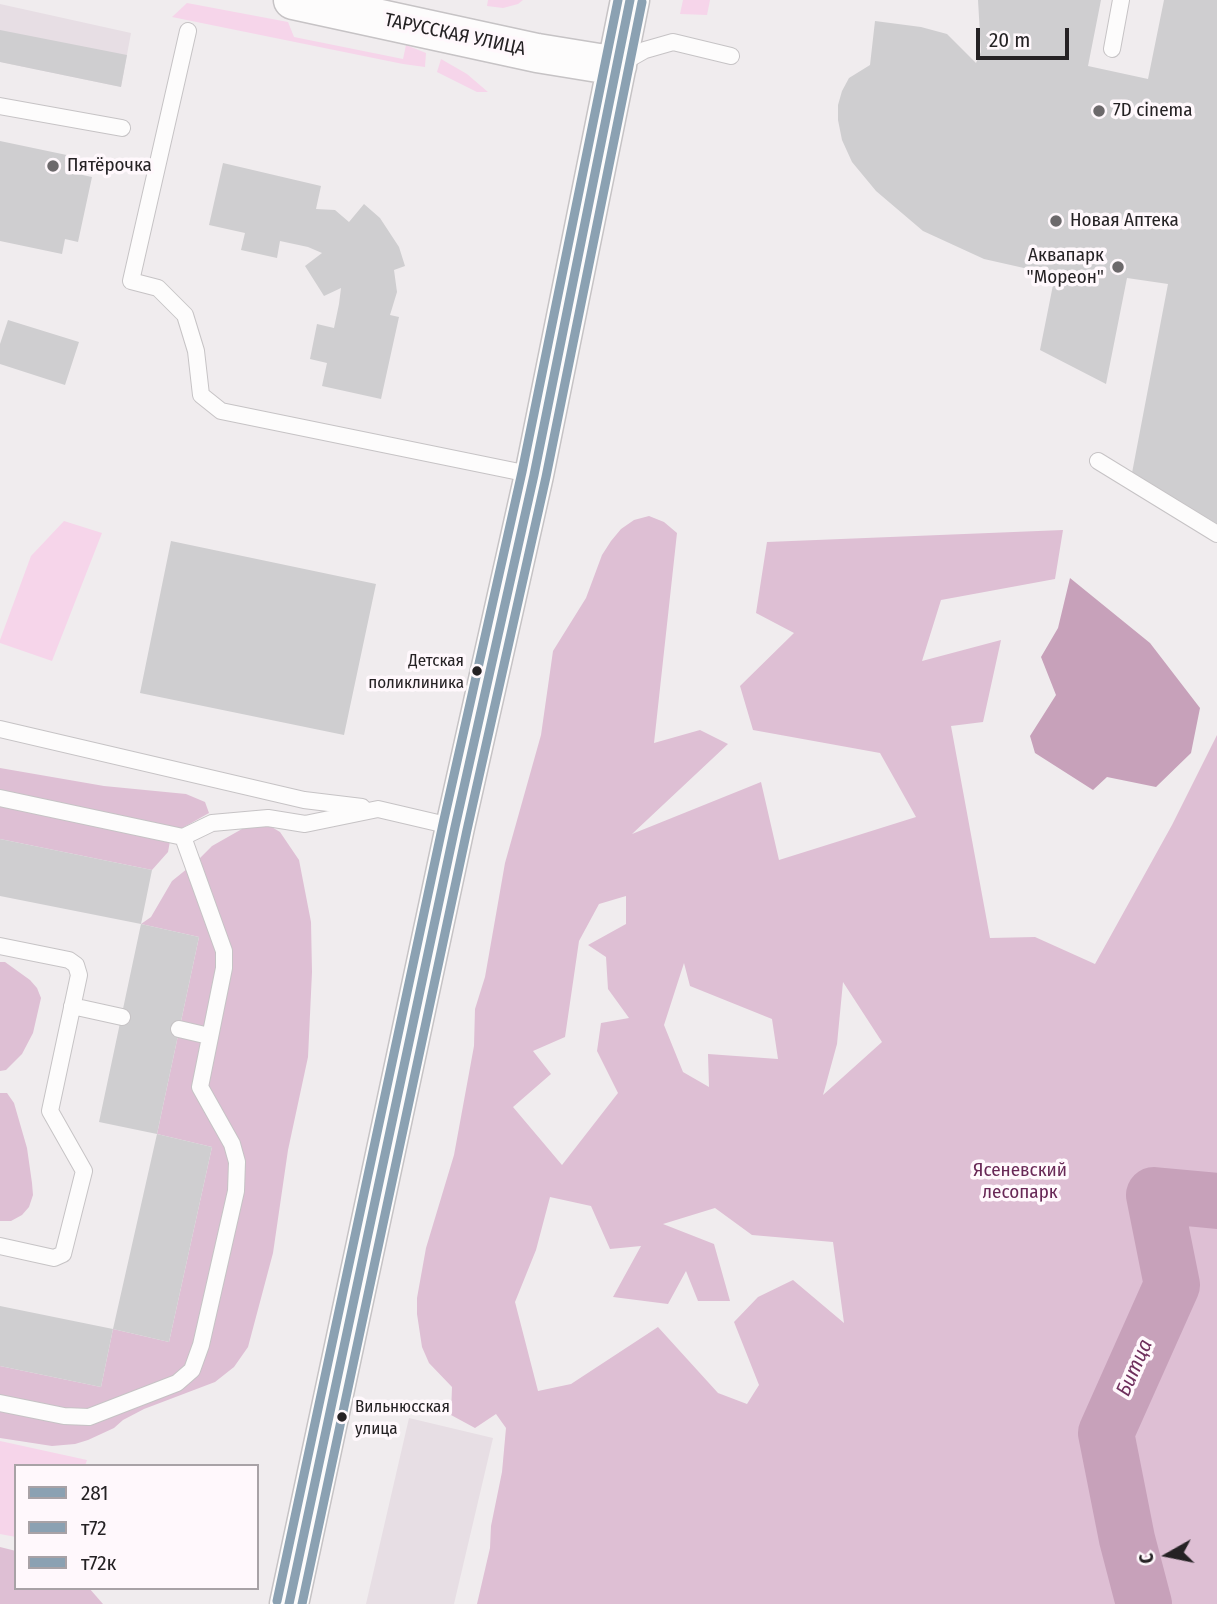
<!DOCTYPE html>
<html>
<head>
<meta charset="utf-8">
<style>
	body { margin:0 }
	#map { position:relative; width:1217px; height:1604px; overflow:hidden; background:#f0ecee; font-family:"Fira Sans Condensed",sans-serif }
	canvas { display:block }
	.legend { position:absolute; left:14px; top:1464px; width:245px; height:126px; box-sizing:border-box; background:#fff8fc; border:2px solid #a8a2a6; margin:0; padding:9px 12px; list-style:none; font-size:21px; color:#252224 }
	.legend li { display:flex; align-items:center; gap:14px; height:35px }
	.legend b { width:35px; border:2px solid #a8a2a6 }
	.north { position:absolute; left:1133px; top:1520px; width:70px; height:70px; -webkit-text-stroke:5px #fff8fc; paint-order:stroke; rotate:261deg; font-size:19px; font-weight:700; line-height:28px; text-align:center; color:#252224 }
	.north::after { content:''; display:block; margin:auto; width:24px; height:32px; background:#252224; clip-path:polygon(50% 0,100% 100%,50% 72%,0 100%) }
	.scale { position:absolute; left:976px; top:28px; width:93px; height:32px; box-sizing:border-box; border:4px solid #252224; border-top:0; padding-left:9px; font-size:21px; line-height:24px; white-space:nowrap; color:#252224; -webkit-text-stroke:5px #fff8fc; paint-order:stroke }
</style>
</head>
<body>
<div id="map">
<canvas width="1217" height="1604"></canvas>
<ul class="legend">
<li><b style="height:9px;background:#8ba1b2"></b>281</li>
<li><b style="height:9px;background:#8ba1b2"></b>т72</li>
<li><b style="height:9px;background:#8ba1b2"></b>т72к</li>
</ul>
<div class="north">С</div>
<div class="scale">20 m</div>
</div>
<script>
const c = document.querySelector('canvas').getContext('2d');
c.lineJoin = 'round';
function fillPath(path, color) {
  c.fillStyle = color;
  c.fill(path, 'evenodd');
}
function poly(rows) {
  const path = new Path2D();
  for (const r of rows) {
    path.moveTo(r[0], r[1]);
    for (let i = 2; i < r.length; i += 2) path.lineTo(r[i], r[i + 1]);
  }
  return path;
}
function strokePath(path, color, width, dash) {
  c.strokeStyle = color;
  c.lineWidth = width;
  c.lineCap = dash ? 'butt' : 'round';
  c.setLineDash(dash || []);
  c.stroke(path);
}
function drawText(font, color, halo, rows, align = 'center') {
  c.font = font + ' "Fira Sans Condensed",sans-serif';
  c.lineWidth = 7;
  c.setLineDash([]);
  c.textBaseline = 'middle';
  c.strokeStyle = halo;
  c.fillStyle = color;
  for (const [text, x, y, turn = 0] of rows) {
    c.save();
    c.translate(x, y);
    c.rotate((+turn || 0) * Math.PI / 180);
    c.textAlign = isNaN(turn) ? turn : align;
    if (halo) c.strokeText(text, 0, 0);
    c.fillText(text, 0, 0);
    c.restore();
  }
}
const built = poly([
	[0,4,131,33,121,87,0,62],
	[409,1418,493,1438,454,1604,366,1604]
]);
const green = poly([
	[488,0,523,0,518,4,503,8,487,6],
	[683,0,710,0,707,15,680,14],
	[187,3,288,22,294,37,403,59,406,45,426,53,425,67,403,64,172,17],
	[441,59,467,74,488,92,477,92,437,72],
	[64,521,102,533,52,661,0,643,0,640,31,556],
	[0,1441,87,1460,85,1466,16,1466,16,1537,0,1534]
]);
const forest = poly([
	[649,516,664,522,677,533,654,743,700,730,728,744,632,834,761,782,779,860,916,817,880,753,753,730,740,686,794,633,756,613,767,542,1063,530,1055,579,941,600,922,661,1001,640,983,722,951,726,990,938,1035,937,1095,964,1172,825,1217,735,1217,1604,477,1604,490,1548,491,1526,502,1472,506,1428,496,1414,475,1428,451,1415,452,1387,429,1363,422,1347,417,1314,417,1298,426,1248,454,1155,474,1046,475,1009,485,977,505,863,541,735,553,651,586,598,602,555,611,541,621,529,634,520],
	[626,896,626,924,588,945,606,957,608,989,629,1018,601,1023,597,1051,618,1093,562,1165,513,1107,551,1074,533,1051,565,1037,579,941,599,904],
	[684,963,690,986,772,1019,778,1059,708,1054,709,1087,683,1072,664,1025],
	[843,982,882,1042,823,1095,837,1044],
	[550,1197,591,1206,610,1249,641,1246,613,1297,668,1304,686,1271,698,1301,730,1301,714,1244,663,1224,715,1208,752,1235,833,1242,844,1323,793,1280,758,1297,734,1322,759,1385,747,1404,718,1393,658,1327,571,1384,538,1391,515,1302,536,1250],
	[0,768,104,786,186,794,205,802,209,813,177,831,170,841,168,852,152,870,0,839],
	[249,825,270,826,280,832,299,860,311,922,312,972,308,1057,288,1150,273,1253,248,1347,234,1367,215,1382,144,1409,123,1420,114,1428,88,1440,75,1444,52,1446,0,1438,0,1366,101,1387,113,1329,169,1342,212,1147,157,1134,199,937,141,924,151,917,172,881,198,860,212,846],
	[0,962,5,962,30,980,37,988,41,998,33,1033,22,1054,6,1070,0,1071],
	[0,1093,7,1093,14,1103,27,1148,32,1183,33,1195,29,1207,22,1215,11,1221,0,1221],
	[0,1547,16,1551,16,1588,89,1588,103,1604,0,1604]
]);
const water = poly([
	[1070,578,1150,643,1200,708,1191,753,1156,787,1107,777,1093,790,1035,753,1030,736,1056,695,1041,657,1058,628]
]);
const river = poly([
	[1144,1604,1127,1539,1106,1433,1172,1285,1154,1195,1217,1201]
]);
const building = poly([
	[978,0,1101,0,1088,66,1148,79,1164,0,1217,0,1217,524,1132,473,1168,284,1127,278,1106,384,1040,350,1055,275,984,259,923,231,876,191,852,162,842,140,838,120,838,105,842,91,849,78,870,65,875,21,921,27,947,34,976,63,981,52],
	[0,30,127,55,121,87,0,62],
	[0,141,81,158,78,174,92,177,78,242,65,239,62,254,0,241],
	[223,163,321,186,316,209,335,210,349,222,364,204,380,218,399,247,405,266,394,270,397,292,390,315,399,317,381,399,322,386,327,363,310,359,317,324,334,328,339,304,341,288,324,296,305,266,322,253,308,247,280,241,277,258,241,250,245,233,209,225],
	[8,320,79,342,65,385,0,364,0,344],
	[171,541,376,584,344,735,140,693],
	[0,839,152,870,141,924,0,896],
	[141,924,199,937,157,1134,99,1122],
	[157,1134,212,1147,169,1342,113,1329],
	[0,1306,113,1329,101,1387,0,1366]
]);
const lane = poly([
	[188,31,131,281,158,288,185,315,196,351,201,395,221,411,534,475],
	[1112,49,1121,0],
	[622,63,645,50,673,42,731,56],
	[0,106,122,128],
	[1098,461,1217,534],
	[0,729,304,800,362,807],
	[0,798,183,837,212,823,268,818,305,824,378,809,455,827],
	[0,946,69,960,76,965,79,975,50,1111,84,1171,63,1254,54,1258,0,1246],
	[72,1006,122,1017],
	[179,1029,209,1036],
	[0,1403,64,1416,89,1417,177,1383,192,1370,201,1345,236,1191,237,1162,232,1144,200,1087,224,968,224,951,183,837]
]);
const secondary = poly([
	[293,0,537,53,617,66],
	[289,1604,455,827,534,475,630,0]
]);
const bus1 = poly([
	[289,1604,455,827,534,475,630,0]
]);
const bus2 = poly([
	[302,1604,467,830,546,477,642,2]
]);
const bus3 = poly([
	[277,1601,443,824,522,472,618,0]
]);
const markers = [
	[1099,111,7,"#6c696b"],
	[53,166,7,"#6c696b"],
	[1056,221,7,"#6c696b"],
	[1118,267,7,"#6c696b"],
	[477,671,6,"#252224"],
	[342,1417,6,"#252224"]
];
const busNames = [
	["Детская",464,661],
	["поликлиника",464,683],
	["Вильнюсская",355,1407,"left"],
	["улица",355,1429,"left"]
];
const streetNames = [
	["ТАРУССКАЯ УЛИЦА",455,35,12]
];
const poiNames = [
	["7D cinema",1113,111],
	["Пятёрочка",67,166],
	["Новая Аптека",1070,221],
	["Аквапарк",1104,256,"right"],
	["\"Мореон\"",1104,278,"right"]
];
const parkNames = [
	["Ясеневский",1020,1171],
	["лесопарк",1020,1193]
];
const waterNames = [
	["Битца",1135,1368,-66]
];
fillPath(built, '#e7dee4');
fillPath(green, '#f6d5ea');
fillPath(forest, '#debfd4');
fillPath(water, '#c7a1ba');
strokePath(river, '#c7a1ba', 56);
fillPath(building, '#cfced0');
strokePath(lane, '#c6c3c5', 18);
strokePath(secondary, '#c6c3c5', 41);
strokePath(lane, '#fdfcfc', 16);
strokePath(secondary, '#fdfcfc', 38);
strokePath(bus1, '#8ba1b2', 9);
strokePath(bus2, '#8ba1b2', 9);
strokePath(bus3, '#8ba1b2', 9);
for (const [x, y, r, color] of markers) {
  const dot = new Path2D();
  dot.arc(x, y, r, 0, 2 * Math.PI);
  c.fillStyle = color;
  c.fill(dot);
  strokePath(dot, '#fff8fc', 2.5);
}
drawText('17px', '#252224', '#fff8fc', busNames, 'right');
drawText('19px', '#252224', '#fff8fc', streetNames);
drawText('19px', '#252224', '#fff8fc', poiNames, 'left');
drawText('19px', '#682856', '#fff8fc', parkNames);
drawText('italic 21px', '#6f2f5d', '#fff8fc', waterNames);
</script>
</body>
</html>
